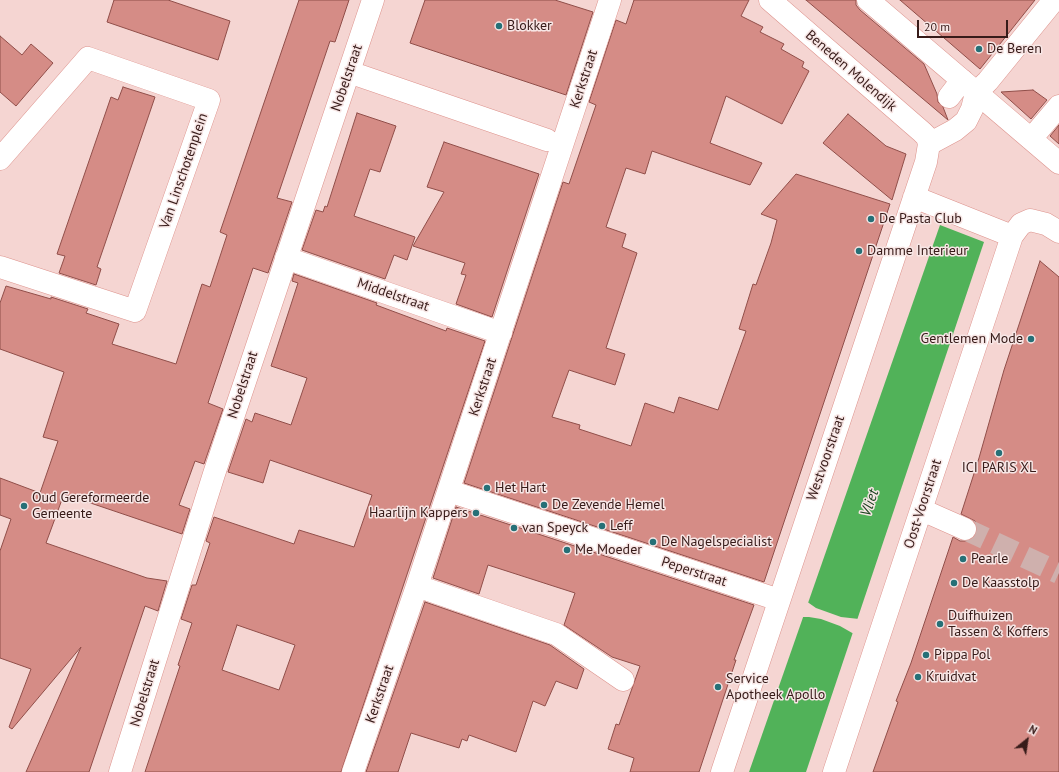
<!DOCTYPE html>
<html>
<head>
<meta charset="utf-8">
<style>
	body { margin:0 }
	#map { position:relative; width:1059px; height:772px; overflow:hidden; background:#f5d5d2; font-family:"PT Sans",sans-serif }
	canvas { display:block }
	.north { position:absolute; left:1007px; top:720px; width:40px; height:40px; -webkit-text-stroke:3px #f7e6e5; paint-order:stroke; rotate:30deg; font-size:11px; font-weight:700; line-height:16px; text-align:center; color:#371b19 }
	.north::after { content:''; display:block; margin:auto; width:14px; height:18px; background:#371b19; clip-path:polygon(50% 0,100% 100%,50% 72%,0 100%) }
	.scale { position:absolute; left:917px; top:20px; width:91px; height:18px; box-sizing:border-box; border:2px solid #371b19; border-top:0; padding-left:5px; font-size:12px; line-height:14px; white-space:nowrap; color:#371b19; -webkit-text-stroke:3px #f7e6e5; paint-order:stroke }
</style>
</head>
<body>
<div id="map">
<canvas width="1059" height="772"></canvas>
<div class="north">N</div>
<div class="scale">20 m</div>
</div>
<script>
const c = document.querySelector('canvas').getContext('2d');
c.lineJoin = 'round';
function fillPath(path, color) {
  c.fillStyle = color;
  c.fill(path, 'evenodd');
}
function poly(rows) {
  const path = new Path2D();
  for (const r of rows) {
    path.moveTo(r[0], r[1]);
    for (let i = 2; i < r.length; i += 2) path.lineTo(r[i], r[i + 1]);
  }
  return path;
}
function strokePath(path, color, width, dash) {
  c.strokeStyle = color;
  c.lineWidth = width;
  c.lineCap = dash ? 'butt' : 'round';
  c.setLineDash(dash || []);
  c.stroke(path);
}
function drawText(font, color, halo, rows, align = 'center') {
  c.font = font + ' "PT Sans",sans-serif';
  c.lineWidth = 3;
  c.setLineDash([]);
  c.textBaseline = 'middle';
  c.strokeStyle = halo;
  c.fillStyle = color;
  for (const [text, x, y, turn = 0] of rows) {
    c.save();
    c.translate(x, y);
    c.rotate((+turn || 0) * Math.PI / 180);
    c.textAlign = isNaN(turn) ? turn : align;
    if (halo) c.strokeText(text, 0, 0);
    c.fillText(text, 0, 0);
    c.restore();
  }
}
const water = poly([
	[940,225,984,242,806,772,749,772]
]);
const pier = poly([
	[806,601,816,608,841,617,859,619,854,634,840,626,821,619,809,617,801,617]
]);
const building = poly([
	[114,0,168,0,230,21,218,60,107,22,114,0],
	[299,0,349,0,335,42,330,41,277,198,292,202,268,273,253,268,208,403,223,409,204,464,195,461,179,505,190,509,182,534,64,494,46,543,147,578,167,581,158,611,145,606,89,772,26,772,81,647,12,729,9,727,31,669,0,658,0,551,11,519,0,515,0,478,40,493,58,441,43,437,64,372,0,349,0,303,6,286,51,299,51,297,88,309,86,313,119,324,112,344,176,364,202,284,210,287,227,235,220,232,299,0],
	[425,0,555,0,593,12,566,95,410,43,425,0],
	[634,0,749,0,741,16,763,27,760,32,784,44,781,49,804,62,802,67,809,71,782,124,726,96,710,143,762,163,750,185,652,151,645,174,626,168,606,227,626,234,622,247,637,253,606,348,625,354,615,385,569,370,552,417,580,425,579,429,631,446,645,403,674,413,679,397,718,410,746,331,739,329,753,284,756,285,771,243,777,220,761,214,796,174,890,204,764,582,464,483,563,182,569,184,596,105,589,102,616,20,626,24,634,0],
	[806,0,856,0,856,5,860,10,924,64,937,94,938,102,943,107,948,120,806,0],
	[900,0,1035,0,980,69,900,0],
	[0,36,22,55,31,44,53,63,16,106,0,92,0,36],
	[123,87,155,97,97,267,101,269,96,285,59,273,65,256,57,254,111,97,118,100,123,87],
	[1033,90,1047,100,1031,119,1001,92,1033,90],
	[357,113,396,126,380,172,370,169,354,216,415,237,407,260,394,255,385,279,302,250,316,210,323,212,325,206,327,207,357,113],
	[848,114,886,146,906,154,892,200,823,143,848,114],
	[1059,125,1059,144,1050,136,1059,125],
	[444,142,539,174,492,317,456,304,466,275,461,274,465,263,413,246,444,192,427,187,444,142],
	[1040,261,1059,277,1059,772,873,772,898,702,896,701,911,663,953,537,960,541,967,541,973,539,977,534,977,527,975,521,961,514,979,458,1004,370,1040,261],
	[294,274,377,303,376,305,446,331,447,328,485,341,341,772,145,772,180,666,178,665,192,623,181,619,192,585,196,585,210,543,206,541,214,517,294,544,299,530,354,547,372,495,270,460,263,483,228,472,246,419,252,422,255,413,291,425,307,378,271,366,298,283,292,281,294,274],
	[237,625,295,645,279,690,222,670,237,625],
	[456,507,754,605,734,660,736,660,699,772,630,772,634,758,608,749,616,724,619,725,640,666,612,657,564,625,575,593,488,565,479,594,433,578,456,507],
	[425,602,550,645,584,669,577,689,556,681,545,706,533,701,516,752,469,735,467,741,462,739,459,748,411,733,398,772,366,772,425,602]
]);
const minorTunnel = poly([
	[965,529,1059,573]
]);
const minor = poly([
	[770,0,922,132,927,137,929,144],
	[868,0,1059,163],
	[349,72,547,140],
	[949,97,962,80],
	[1031,139,1059,106],
	[929,144,955,130,966,121,972,109,976,93,988,81,1054,0],
	[0,159,88,58,209,100,135,311,0,267],
	[914,197,1012,236],
	[286,258,501,333],
	[449,491,779,600],
	[922,510,965,529],
	[417,586,556,634,623,680],
	[120,772,214,474,373,0],
	[353,772,417,586,610,0],
	[722,772,926,162,929,144],
	[834,772,1012,236,1021,224,1030,220,1046,224,1059,232]
]);
const markers = [
	[499,26,4,"#267077"],
	[979,49,4,"#267077"],
	[871,219,4,"#267077"],
	[859,251,4,"#267077"],
	[1031,339,4,"#267077"],
	[999,453,4,"#267077"],
	[487,488,4,"#267077"],
	[544,505,4,"#267077"],
	[24,506,4,"#267077"],
	[476,513,4,"#267077"],
	[602,526,4,"#267077"],
	[514,528,4,"#267077"],
	[653,542,4,"#267077"],
	[567,550,4,"#267077"],
	[963,559,4,"#267077"],
	[954,583,4,"#267077"],
	[940,624,4,"#267077"],
	[926,655,4,"#267077"],
	[918,677,4,"#267077"],
	[718,687,4,"#267077"]
];
const poiNames = [
	["Blokker",507,26],
	["De Beren",987,49],
	["De Pasta Club",879,219],
	["Damme Interieur",867,251],
	["Gentlemen Mode",1023,339,"right"],
	["ICI PARIS XL",999,468,"center"],
	["Het Hart",495,488],
	["Oud Gereformeerde",32,498],
	["Gemeente",32,514],
	["De Zevende Hemel",552,505],
	["Haarlijn Kappers",468,513,"right"],
	["Leff",610,526],
	["van Speyck",522,528],
	["De Nagelspecialist",661,542],
	["Me Moeder",575,550],
	["Pearle",971,559],
	["De Kaasstolp",962,583],
	["Duifhuizen",948,616],
	["Tassen & Koffers",948,632],
	["Pippa Pol",934,655],
	["Kruidvat",926,677],
	["Service",726,679],
	["Apotheek Apollo",726,695]
];
const streetNames = [
	["Beneden Molendijk",851,71,41],
	["Nobelstraat",347,78,-71],
	["Kerkstraat",584,79,-72],
	["Van Linschotenplein",184,171,-71],
	["Middelstraat",393,295,19],
	["Nobelstraat",243,385,-72],
	["Kerkstraat",483,387,-72],
	["Westvoorstraat",826,458,-71],
	["Oost-Voorstraat",923,504,-72],
	["Peperstraat",694,572,18],
	["Nobelstraat",145,693,-73],
	["Kerkstraat",380,694,-71]
];
const waterNames = [
	["Vliet",870,503,-71]
];
fillPath(water, '#51b259');
fillPath(pier, '#f5d5d2');
fillPath(building, '#d58c86');
strokePath(building, '#904e49', 1);
strokePath(minorTunnel, '#cfb0ad', 22, [22, 11]);
strokePath(minor, '#dd938d', 23);
strokePath(minor, '#fff', 22);
for (const [x, y, r, color] of markers) {
  const dot = new Path2D();
  dot.arc(x, y, r, 0, 2 * Math.PI);
  c.fillStyle = color;
  c.fill(dot);
  strokePath(dot, '#f7e6e5', 1.5);
}
drawText('14px', '#371b19', '#f7e6e5', poiNames, 'left');
drawText('14px', '#371b19', '#f7e6e5', streetNames);
drawText('italic 15px', '#1d4320', '#f7e6e5', waterNames);
</script>
</body>
</html>
